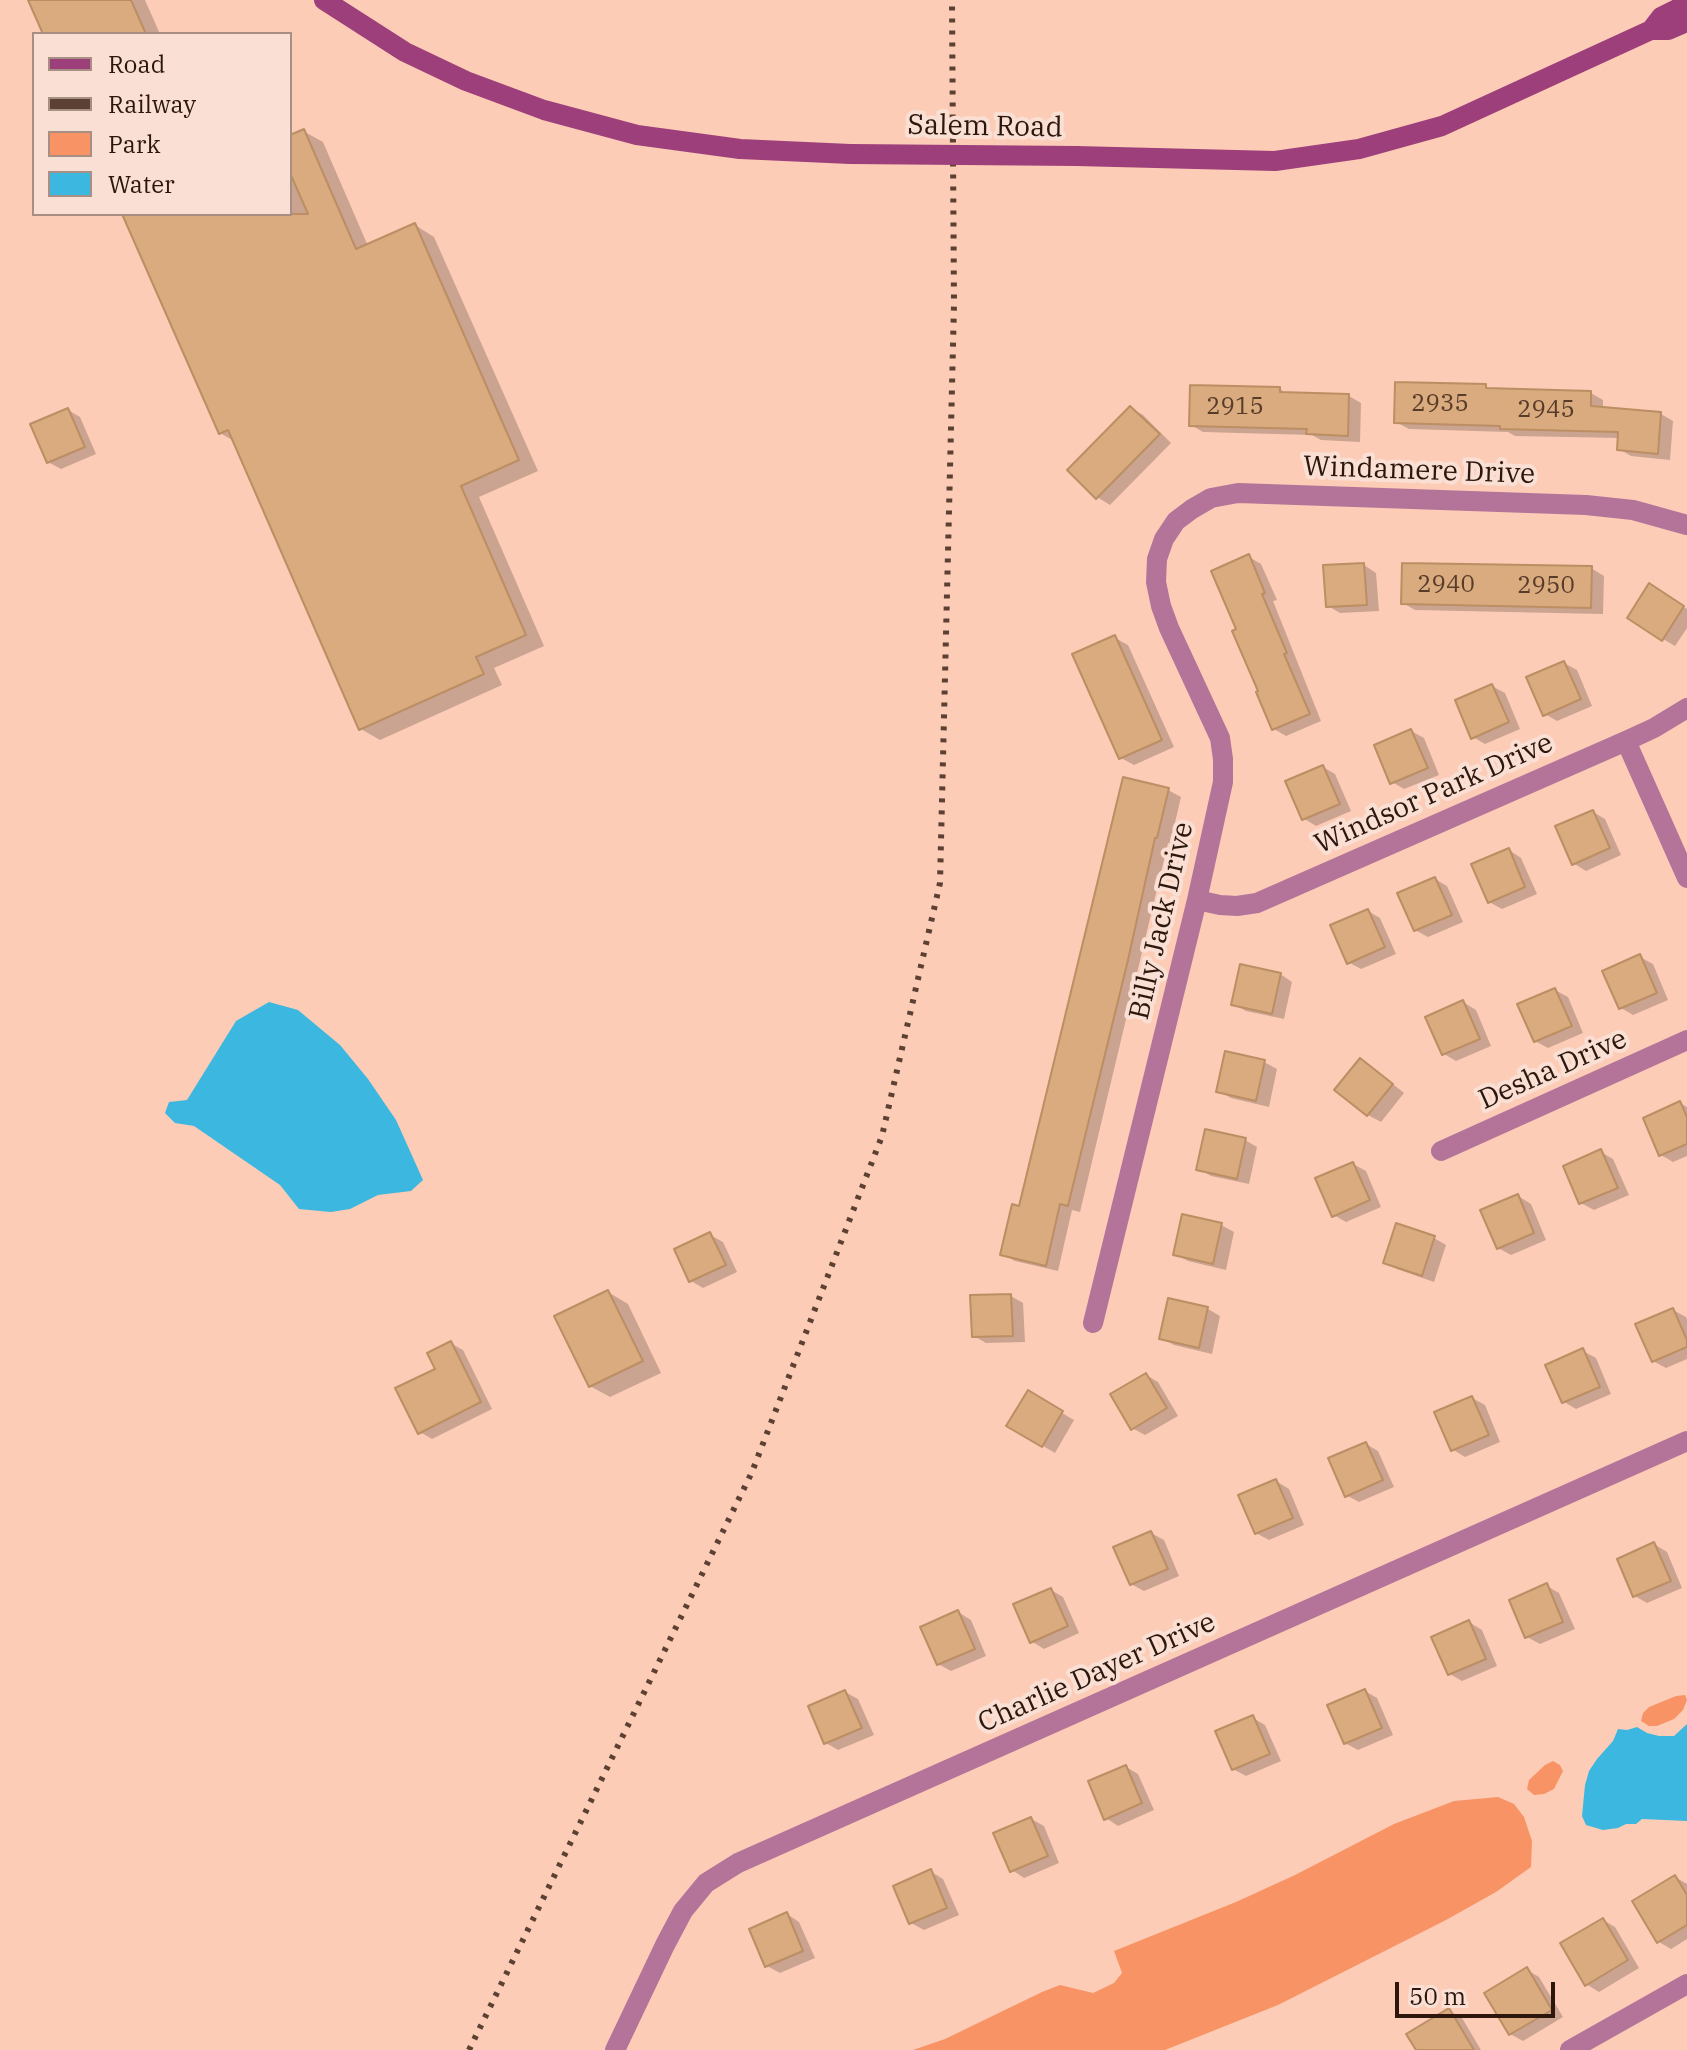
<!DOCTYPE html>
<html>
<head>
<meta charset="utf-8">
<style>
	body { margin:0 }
	#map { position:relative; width:1687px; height:2050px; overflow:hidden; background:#fdccb6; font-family:"IBM Plex Serif",serif }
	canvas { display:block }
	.legend { position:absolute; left:32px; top:32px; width:260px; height:184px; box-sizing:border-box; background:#f9dfd4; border:2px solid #a78f84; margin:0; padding:10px 14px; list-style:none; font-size:24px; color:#2d170d }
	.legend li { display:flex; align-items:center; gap:16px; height:40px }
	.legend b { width:40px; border:2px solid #a78f84 }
	.scale { position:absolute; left:1395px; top:1982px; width:160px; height:36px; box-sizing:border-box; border:4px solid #2d170d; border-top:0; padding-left:10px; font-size:24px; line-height:28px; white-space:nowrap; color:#2d170d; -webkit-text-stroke:6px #f9dfd4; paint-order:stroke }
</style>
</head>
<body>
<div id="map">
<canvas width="1687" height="2050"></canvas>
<ul class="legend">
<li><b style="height:10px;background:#9d3f7b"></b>Road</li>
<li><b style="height:10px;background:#5c4033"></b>Railway</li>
<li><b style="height:22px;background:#f89366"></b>Park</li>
<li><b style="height:22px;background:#3cb7df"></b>Water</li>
</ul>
<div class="scale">50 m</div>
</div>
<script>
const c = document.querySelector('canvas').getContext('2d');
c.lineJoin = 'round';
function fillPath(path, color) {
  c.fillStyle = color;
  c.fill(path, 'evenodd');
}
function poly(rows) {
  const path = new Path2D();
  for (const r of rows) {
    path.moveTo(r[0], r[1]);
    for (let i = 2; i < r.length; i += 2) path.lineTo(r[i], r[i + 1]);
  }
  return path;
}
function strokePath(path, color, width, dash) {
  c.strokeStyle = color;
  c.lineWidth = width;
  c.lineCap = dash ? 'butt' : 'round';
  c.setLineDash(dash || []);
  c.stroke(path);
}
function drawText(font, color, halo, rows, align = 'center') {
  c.font = font + ' "IBM Plex Serif",serif';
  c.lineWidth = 8;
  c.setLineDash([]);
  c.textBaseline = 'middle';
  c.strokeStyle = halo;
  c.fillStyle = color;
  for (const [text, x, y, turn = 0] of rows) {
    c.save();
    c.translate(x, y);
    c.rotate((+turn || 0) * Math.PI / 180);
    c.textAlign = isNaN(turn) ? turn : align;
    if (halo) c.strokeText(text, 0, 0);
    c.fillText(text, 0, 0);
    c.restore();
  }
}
const green = poly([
	[1685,1695,1687,1700,1683,1710,1674,1719,1657,1726,1649,1726,1641,1721,1643,1713,1649,1707,1676,1696],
	[1553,1761,1560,1765,1563,1771,1554,1789,1544,1794,1534,1795,1527,1789,1529,1780,1545,1765],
	[1498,1797,1514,1804,1524,1817,1532,1841,1531,1867,1496,1892,1446,1920,1278,2005,1165,2050,913,2050,945,2039,1042,1992,1060,1985,1093,1993,1114,1983,1122,1973,1114,1951,1236,1902,1295,1875,1394,1824,1454,1801]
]);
const water = poly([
	[269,1002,298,1010,340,1045,368,1079,396,1120,423,1180,411,1191,378,1195,350,1209,331,1212,299,1209,280,1185,194,1126,175,1123,165,1113,169,1102,187,1100,236,1021],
	[1687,1724,1687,1821,1642,1819,1636,1824,1626,1824,1618,1828,1603,1830,1586,1825,1582,1816,1585,1785,1589,1771,1597,1759,1613,1741,1618,1729,1627,1730,1637,1727,1647,1733,1659,1736,1674,1736]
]);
const shadow = poly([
	[30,0,145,0,160,34,45,34],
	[303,131,323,142,368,246,415,225,434,237,538,471,479,497,544,646,494,668,502,685,380,740,361,729,234,441,220,433,124,214,290,214,290,137],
	[1485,386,1492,390,1591,393,1603,400,1603,409,1661,414,1673,421,1670,460,1631,456,1619,449,1620,438,1515,436,1508,432,1409,429,1396,422],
	[1280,389,1287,394,1349,396,1361,403,1360,442,1321,440,1312,435,1203,432,1191,425],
	[1130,408,1143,415,1171,443,1110,505,1097,497],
	[68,410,80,417,96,454,61,469,48,462],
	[1249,557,1261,564,1277,600,1273,601,1321,721,1286,736,1274,729,1239,630],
	[1364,565,1376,573,1379,611,1340,613,1328,606],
	[1591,568,1604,576,1603,614,1415,610,1403,603],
	[1662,593,1687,609,1687,628,1675,646,1663,639],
	[1115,638,1128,645,1174,747,1134,765,1121,758],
	[1564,663,1577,670,1592,706,1557,721,1545,714],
	[1492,686,1505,693,1520,729,1485,744,1473,737],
	[1411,731,1424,738,1439,775,1404,789,1392,782],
	[1323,767,1335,774,1351,811,1316,826,1303,818],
	[1168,790,1181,797,1170,844,1168,843,1080,1212,1072,1210,1058,1271,1015,1261,1002,1254,1021,1209],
	[1593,812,1605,819,1621,855,1586,871,1573,863],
	[1509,850,1521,858,1537,894,1502,909,1489,902],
	[1435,879,1447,886,1463,922,1428,937,1415,930],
	[1368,911,1380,918,1396,954,1361,969,1348,962],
	[1640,957,1653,964,1668,1000,1633,1015,1621,1008],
	[1280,974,1292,982,1284,1019,1246,1011,1233,1004],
	[1555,990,1568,997,1583,1033,1548,1048,1535,1041],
	[1463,1002,1476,1010,1491,1046,1456,1061,1444,1054],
	[1361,1060,1373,1068,1404,1093,1381,1122,1368,1115,1337,1090],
	[1264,1062,1277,1069,1269,1107,1231,1098,1218,1091],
	[1680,1103,1687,1107,1687,1156,1673,1162,1661,1155],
	[1245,1140,1257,1147,1249,1184,1211,1176,1199,1169],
	[1601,1152,1613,1159,1629,1195,1594,1210,1581,1203],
	[1353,1164,1366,1171,1381,1207,1346,1222,1334,1215],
	[1518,1196,1531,1204,1546,1240,1511,1255,1498,1248],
	[1221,1225,1234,1232,1226,1270,1188,1261,1175,1254],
	[710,1235,723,1242,737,1272,703,1288,691,1281],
	[1434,1238,1446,1245,1434,1282,1397,1269,1385,1262],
	[608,1292,628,1304,661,1373,610,1397,590,1386],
	[1011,1296,1023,1303,1025,1342,986,1343,974,1336],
	[1208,1309,1220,1316,1212,1354,1174,1345,1161,1338],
	[1673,1310,1686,1317,1687,1320,1687,1359,1666,1368,1653,1361],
	[450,1343,463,1350,492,1409,432,1439,420,1432,437,1370],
	[1583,1351,1596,1358,1611,1394,1576,1409,1564,1402],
	[1146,1375,1158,1382,1178,1416,1145,1435,1132,1428],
	[1028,1393,1074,1420,1055,1453,1009,1426],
	[1472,1398,1485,1405,1500,1442,1465,1457,1452,1449],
	[1366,1444,1378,1451,1394,1487,1359,1502,1346,1495],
	[1276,1481,1289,1489,1304,1525,1269,1540,1256,1533],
	[1151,1533,1164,1540,1179,1576,1144,1591,1131,1584],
	[1654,1544,1667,1552,1682,1588,1647,1603,1635,1596],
	[1547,1586,1559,1593,1575,1629,1540,1644,1527,1637],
	[1051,1590,1063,1597,1079,1633,1044,1649,1031,1641],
	[958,1612,971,1620,986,1656,951,1671,938,1664],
	[1469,1622,1482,1630,1497,1666,1462,1681,1450,1674],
	[1365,1691,1377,1698,1393,1735,1358,1750,1345,1743],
	[845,1692,858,1699,874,1735,838,1750,826,1743],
	[1253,1718,1265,1725,1281,1761,1246,1776,1233,1769],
	[1126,1767,1138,1774,1154,1810,1118,1826,1106,1818],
	[1031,1819,1044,1826,1059,1863,1024,1878,1012,1870],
	[930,1871,943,1879,959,1915,924,1930,911,1923],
	[1675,1877,1687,1884,1687,1939,1671,1949,1659,1942],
	[787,1914,799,1922,815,1958,780,1973,767,1966],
	[1603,1920,1615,1927,1639,1968,1599,1992,1586,1984],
	[1527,1970,1539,1977,1563,2017,1523,2041,1510,2034],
	[1449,2011,1462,2018,1481,2050,1418,2050]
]);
const building = poly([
	[28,0,131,0,146,34,43,34,28,0],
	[304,129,356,249,415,223,519,460,461,486,526,635,476,657,484,674,359,730,228,430,219,434,122,214,308,214,290,173,290,135,304,129],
	[1395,382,1486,384,1486,388,1591,391,1591,406,1661,412,1658,454,1617,450,1618,432,1500,429,1500,426,1394,423,1395,382],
	[1190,385,1280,387,1280,392,1349,394,1348,436,1306,434,1307,429,1189,426,1190,385],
	[1130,406,1160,434,1096,499,1067,470,1130,406],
	[68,408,85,447,47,463,30,424,68,408],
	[1249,554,1265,593,1262,594,1287,653,1284,654,1310,714,1272,730,1256,692,1258,691,1232,631,1236,629,1211,571,1249,554],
	[1364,563,1367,605,1326,607,1323,565,1364,563],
	[1402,563,1592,566,1591,608,1401,604,1402,563],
	[1649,583,1684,606,1662,641,1627,618,1649,583],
	[1115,635,1162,740,1119,759,1072,654,1115,635],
	[1564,661,1581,699,1543,716,1526,677,1564,661],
	[1492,684,1509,722,1471,739,1455,700,1492,684],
	[1411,729,1428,768,1390,784,1374,745,1411,729],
	[1323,765,1340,804,1302,820,1285,781,1323,765],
	[1123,777,1169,788,1157,838,1155,838,1128,960,1068,1206,1060,1204,1046,1266,1000,1255,1012,1204,1019,1206,1123,777],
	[1593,810,1610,848,1572,865,1555,826,1593,810],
	[1509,848,1525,887,1488,903,1471,864,1509,848],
	[1435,877,1452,915,1414,931,1397,893,1435,877],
	[1368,909,1385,947,1347,964,1330,925,1368,909],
	[1640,954,1657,993,1619,1009,1602,971,1640,954],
	[1240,964,1281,973,1272,1014,1231,1005,1240,964],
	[1555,988,1572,1026,1534,1042,1517,1004,1555,988],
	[1463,1000,1480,1039,1442,1055,1425,1017,1463,1000],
	[1225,1051,1265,1060,1256,1101,1216,1092,1225,1051],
	[1360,1058,1393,1084,1367,1116,1334,1090,1360,1058],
	[1680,1101,1687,1117,1687,1144,1659,1156,1643,1118,1680,1101],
	[1205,1129,1246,1138,1237,1179,1196,1170,1205,1129],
	[1601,1149,1618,1188,1579,1204,1563,1166,1601,1149],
	[1353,1162,1370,1200,1332,1217,1315,1178,1353,1162],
	[1518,1194,1534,1233,1497,1249,1480,1210,1518,1194],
	[1182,1214,1222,1223,1213,1264,1173,1255,1182,1214],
	[1396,1223,1435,1236,1422,1276,1383,1263,1396,1223],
	[710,1232,726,1265,689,1282,674,1249,710,1232],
	[608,1290,643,1361,589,1387,554,1316,608,1290],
	[1011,1294,1013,1336,972,1337,970,1295,1011,1294],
	[1168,1298,1208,1307,1199,1348,1159,1339,1168,1298],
	[1673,1308,1687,1340,1687,1347,1652,1362,1635,1324,1673,1308],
	[451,1341,481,1402,418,1434,395,1388,435,1369,427,1353,451,1341],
	[1583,1348,1600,1387,1562,1403,1545,1365,1583,1348],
	[1146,1373,1167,1408,1131,1430,1110,1394,1146,1373],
	[1028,1390,1063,1411,1042,1447,1006,1426,1028,1390],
	[1472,1396,1489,1435,1451,1451,1434,1412,1472,1396],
	[1366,1442,1383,1480,1345,1497,1328,1458,1366,1442],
	[1276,1479,1293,1518,1255,1534,1238,1495,1276,1479],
	[1151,1531,1168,1569,1130,1585,1113,1547,1151,1531],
	[1654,1542,1671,1581,1633,1597,1617,1559,1654,1542],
	[1547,1583,1563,1622,1525,1638,1509,1600,1547,1583],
	[1051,1588,1068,1626,1030,1643,1013,1604,1051,1588],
	[958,1610,975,1649,937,1665,920,1627,958,1610],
	[1469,1620,1486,1659,1448,1675,1431,1637,1469,1620],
	[1365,1689,1382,1728,1344,1744,1327,1705,1365,1689],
	[845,1690,862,1728,824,1744,808,1706,845,1690],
	[1253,1715,1270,1754,1232,1770,1215,1731,1253,1715],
	[1126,1765,1142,1803,1104,1820,1088,1781,1126,1765],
	[1031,1817,1048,1856,1010,1872,993,1833,1031,1817],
	[931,1869,947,1908,909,1924,893,1886,931,1869],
	[1675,1875,1687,1895,1687,1925,1657,1943,1632,1901,1675,1875],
	[787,1912,803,1951,765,1967,749,1929,787,1912],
	[1603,1918,1628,1960,1585,1986,1560,1943,1603,1918],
	[1527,1967,1552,2010,1509,2035,1484,1993,1527,1967],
	[1449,2008,1474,2050,1416,2050,1406,2034,1449,2008]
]);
const minor = poly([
	[1626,741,1687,878],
	[1197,900,1220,905,1237,906,1257,903,1626,741,1654,728,1687,708],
	[1441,1151,1687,1040],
	[1093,1323,1197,900,1223,782,1223,759,1220,738,1169,628,1161,606,1156,582,1157,559,1164,539,1176,521,1192,509,1211,498,1238,493,1586,505,1633,510,1687,525],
	[615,2050,665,1945,683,1911,706,1883,738,1863,1687,1441],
	[1570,2050,1687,1984]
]);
const secondary = poly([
	[324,0,405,52,466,81,544,110,637,135,740,149,850,154],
	[1651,30,1661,17,1687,4],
	[1076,156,1275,161,1359,149,1442,126,1651,30,1668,30,1687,22]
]);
const rail = poly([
	[469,2050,752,1472,882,1136,940,883,954,304,952,0]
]);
const secondaryBridge = poly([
	[850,154,1076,156]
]);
const numberNames = [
	["2935",1440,404],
	["2915",1235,407],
	["2945",1546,410],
	["2940",1446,585],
	["2950",1546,586]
];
const streetNames = [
	["Salem Road",985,127,1],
	["Windamere Drive",1419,471,2],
	["Windsor Park Drive",1434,794,-24],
	["Billy Jack Drive",1162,921,-77],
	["Desha Drive",1553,1070,-24],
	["Charlie Dayer Drive",1097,1673,-24]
];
fillPath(green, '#f89366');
fillPath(water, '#3cb7df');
fillPath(shadow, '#0003');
fillPath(building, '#d9ab7f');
strokePath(building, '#bb8e63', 2);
strokePath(minor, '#b47499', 20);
strokePath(secondary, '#9d3f7b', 20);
strokePath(rail, '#5c4033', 6, [4, 8]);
strokePath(secondaryBridge, '#9d3f7b', 20);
drawText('24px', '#583c2a', null, numberNames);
drawText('28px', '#2d170d', '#f9dfd4', streetNames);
</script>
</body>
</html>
